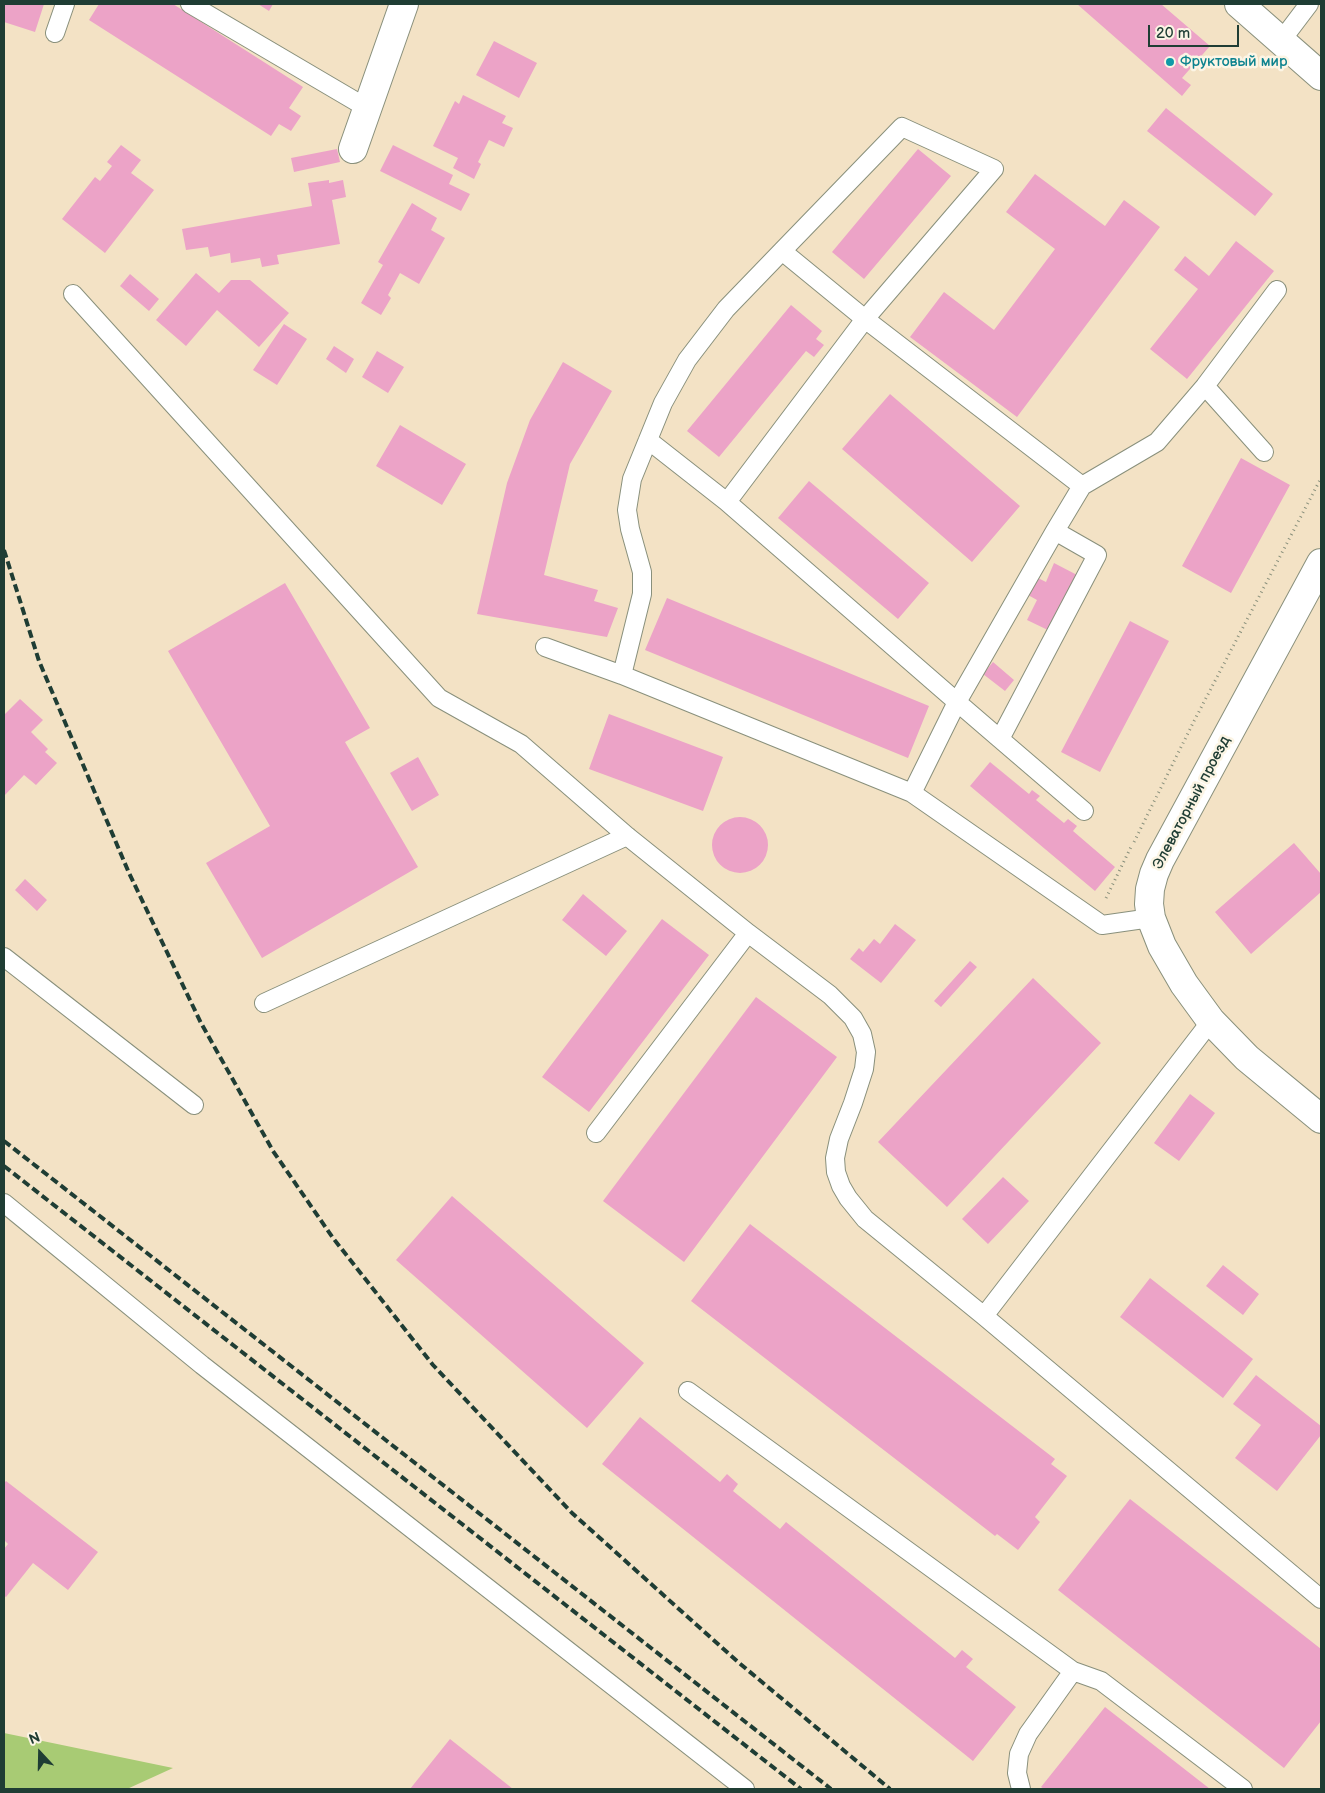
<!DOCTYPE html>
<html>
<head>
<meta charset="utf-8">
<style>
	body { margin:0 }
	#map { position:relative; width:1325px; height:1793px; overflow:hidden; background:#f3e2c5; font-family:"Balsamiq Sans",sans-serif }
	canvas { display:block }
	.frame { position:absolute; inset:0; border:5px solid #1f3d34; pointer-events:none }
	.north { position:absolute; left:15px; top:1728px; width:50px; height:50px; -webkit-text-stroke:4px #fcf5e5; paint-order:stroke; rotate:339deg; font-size:14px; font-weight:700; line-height:20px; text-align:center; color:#1f3d34 }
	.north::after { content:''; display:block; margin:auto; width:18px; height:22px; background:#1f3d34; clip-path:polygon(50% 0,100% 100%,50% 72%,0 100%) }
	.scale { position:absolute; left:1148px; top:25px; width:91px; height:22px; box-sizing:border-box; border:2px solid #1f3d34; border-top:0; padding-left:6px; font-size:15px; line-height:18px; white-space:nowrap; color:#1f3d34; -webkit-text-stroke:4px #fcf5e5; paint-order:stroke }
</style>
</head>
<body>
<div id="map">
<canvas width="1325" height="1793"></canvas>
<div class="frame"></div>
<div class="north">N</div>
<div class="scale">20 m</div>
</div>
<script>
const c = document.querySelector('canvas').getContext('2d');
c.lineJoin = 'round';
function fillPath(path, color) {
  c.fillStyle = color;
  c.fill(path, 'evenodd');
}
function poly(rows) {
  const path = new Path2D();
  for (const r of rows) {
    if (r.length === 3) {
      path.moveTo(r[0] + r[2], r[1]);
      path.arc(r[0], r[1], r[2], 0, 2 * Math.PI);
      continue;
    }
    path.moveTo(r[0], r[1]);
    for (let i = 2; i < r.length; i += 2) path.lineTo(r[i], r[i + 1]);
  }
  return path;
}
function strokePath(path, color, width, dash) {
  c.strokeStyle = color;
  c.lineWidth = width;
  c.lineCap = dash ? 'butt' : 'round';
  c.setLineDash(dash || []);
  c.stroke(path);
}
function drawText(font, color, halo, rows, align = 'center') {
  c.font = font + ' "Balsamiq Sans",sans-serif';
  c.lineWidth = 5;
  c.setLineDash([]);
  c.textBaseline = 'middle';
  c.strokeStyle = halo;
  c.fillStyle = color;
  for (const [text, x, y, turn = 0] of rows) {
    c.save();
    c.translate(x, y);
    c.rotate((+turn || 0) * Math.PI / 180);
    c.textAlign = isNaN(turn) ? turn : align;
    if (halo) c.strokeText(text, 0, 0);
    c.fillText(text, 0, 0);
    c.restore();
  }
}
const green = poly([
	[4,1733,173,1768,127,1789,4,1789]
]);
const building = poly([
	[4,4,44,4,35,32,4,22],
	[99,4,173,4,303,87,289,108,301,116,291,131,279,124,271,136,89,20],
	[258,4,273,4,269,11],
	[1077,4,1161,4,1210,46,1182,78,1191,85,1182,96],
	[494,41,537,63,519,98,476,75],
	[463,95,506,116,502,123,513,128,504,147,489,140,478,162,481,164,474,179,453,168,458,158,433,146,455,101,459,104],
	[1166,108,1273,194,1255,216,1147,131],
	[121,145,141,160,131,173,154,190,105,253,62,219,95,177,100,181,112,166,107,162],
	[393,145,453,175,449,184,470,194,461,211,380,171],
	[337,149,340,162,294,172,291,158],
	[918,149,951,176,864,279,832,252],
	[1035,174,1105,226,1124,200,1160,227,1017,417,910,337,944,292,994,330,1055,249,1006,212],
	[329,180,329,183,343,180,346,197,332,200,340,244,277,255,279,264,262,267,260,258,231,263,230,253,210,257,208,247,186,250,182,229,312,206,308,183],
	[412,203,437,218,431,230,445,238,419,284,400,273,388,295,391,298,381,315,361,303,383,265,378,262],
	[1236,241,1274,271,1187,379,1150,349,1198,289,1174,270,1185,256,1209,276],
	[196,273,219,293,231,280,250,280,289,313,259,347,217,310,186,346,156,320],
	[130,274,159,299,149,311,120,286],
	[791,305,822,331,816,339,824,345,814,357,806,351,719,457,687,431],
	[284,324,307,339,277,385,253,370],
	[334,346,354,359,346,373,326,359],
	[377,351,404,367,388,393,362,377],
	[563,362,612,391,570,464,544,575,598,590,594,601,618,608,607,637,477,614,507,483,530,420],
	[890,394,1020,506,972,562,842,449],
	[400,425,466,464,442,505,376,466],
	[1241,458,1290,485,1231,593,1182,566],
	[809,481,929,583,898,619,778,518],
	[1054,563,1079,576,1052,632,1027,620,1037,600,1028,595,1036,577,1046,582],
	[285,583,370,728,345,742,418,867,262,958,206,863,270,826,168,651],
	[667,598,929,706,908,758,645,650],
	[1130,621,1169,641,1100,772,1061,752],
	[993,662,1014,680,1005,691,983,674],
	[20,699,43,720,31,732,48,749,45,752,57,763,36,785,24,775,4,796,4,715],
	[609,714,723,757,703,811,589,769],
	[418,757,439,795,412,811,390,773],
	[990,762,1029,794,1032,790,1040,796,1036,800,1064,823,1068,819,1077,826,1073,831,1115,867,1095,891,970,786],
	[740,845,28],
	[1294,843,1321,874,1321,892,1251,954,1215,912],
	[25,879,47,900,37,911,15,890],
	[583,894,627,931,606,956,562,920],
	[662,919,709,955,589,1112,542,1077],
	[895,924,916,940,881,983,850,959,859,948,863,952,874,939,880,944],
	[970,961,977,967,941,1007,934,1001],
	[1033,978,1101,1043,947,1207,878,1142],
	[756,997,837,1057,684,1262,603,1201],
	[1190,1094,1215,1113,1179,1161,1154,1143],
	[1003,1177,1029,1201,988,1244,962,1219],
	[452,1196,644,1363,587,1428,396,1260],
	[750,1224,1055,1459,1051,1464,1067,1476,1035,1517,1040,1522,1018,1550,997,1534,995,1536,691,1301],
	[1223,1265,1259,1294,1243,1315,1206,1286],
	[1150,1278,1253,1359,1223,1398,1120,1317],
	[1256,1375,1321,1426,1321,1435,1277,1491,1235,1458,1261,1425,1233,1404],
	[640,1417,720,1482,727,1474,738,1484,733,1491,780,1529,786,1522,955,1658,962,1650,973,1659,966,1667,1016,1707,973,1761,602,1464],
	[6,1481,98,1552,68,1590,33,1563,6,1597,4,1596,4,1549,8,1544,4,1540,4,1483],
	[1130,1499,1321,1649,1321,1721,1284,1768,1058,1590],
	[1105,1707,1210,1789,1044,1789,1041,1787],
	[450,1739,513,1789,410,1789]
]);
const path = poly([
	[1134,842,1193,723,1321,478],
	[1106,898,1131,847]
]);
const lane = poly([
	[190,4,367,108],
	[55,33,65,4],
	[1281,41,1309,4],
	[73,294,439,698,521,744,627,836,748,933,830,995,853,1018,862,1034,866,1052,864,1069,853,1103,839,1139,835,1158,836,1172,841,1186,848,1198,865,1219,984,1316,1321,1599],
	[1205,386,1264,452],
	[648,440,727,502,865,319,1082,486,1055,531,957,702,1000,739,1097,555,1055,531],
	[1082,486,1157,442,1205,386,1277,290],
	[727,502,957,702,912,793],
	[545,647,622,675,912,793,1102,925,1151,918],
	[622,675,642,594,642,572,630,529,627,510,632,479,663,403,687,360,726,309,782,251,902,127,994,169,865,319,782,251],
	[1000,739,1084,811],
	[4,957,194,1105],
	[264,1003,627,836],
	[596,1133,748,933],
	[4,1203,202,1365,745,1789],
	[984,1316,1211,1021],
	[688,1391,1073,1671,1101,1681,1243,1789],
	[1021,1789,1017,1773,1019,1754,1028,1734,1073,1671]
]);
const street = poly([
	[353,149,404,4]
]);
const secondary = poly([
	[1239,4,1321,76],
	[1321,563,1160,860,1154,874,1150,889,1149,904,1151,918,1162,946,1184,984,1211,1021,1247,1058,1321,1119]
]);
const rail = poly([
	[4,550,39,661,129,873,201,1023,273,1151,333,1238,433,1365,572,1513,738,1662,890,1789],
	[4,1141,831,1789],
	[4,1166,801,1789]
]);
const markers = [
	[1170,62,5,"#0f9aa8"]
];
const cultureNames = [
	["Фруктовый мир",1180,62]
];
const streetNames = [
	["Элеваторный проезд",1192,803,-62]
];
fillPath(green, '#a8cb74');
fillPath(building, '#eca3c7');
strokePath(lane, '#89907c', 20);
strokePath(street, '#89907c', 30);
strokePath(secondary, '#89907c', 30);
strokePath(path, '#89907c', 3, [1, 4]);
strokePath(lane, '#fff', 18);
strokePath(street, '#fff', 28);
strokePath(secondary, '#fff', 28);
strokePath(rail, '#1f3d34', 4, [8, 4]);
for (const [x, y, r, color] of markers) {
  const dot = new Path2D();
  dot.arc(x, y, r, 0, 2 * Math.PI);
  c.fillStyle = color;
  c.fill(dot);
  strokePath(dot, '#fcf5e5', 2);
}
drawText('15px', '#0d838f', '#fcf5e5', cultureNames, 'left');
drawText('15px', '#1f3d34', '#fcf5e5', streetNames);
</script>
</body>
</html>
